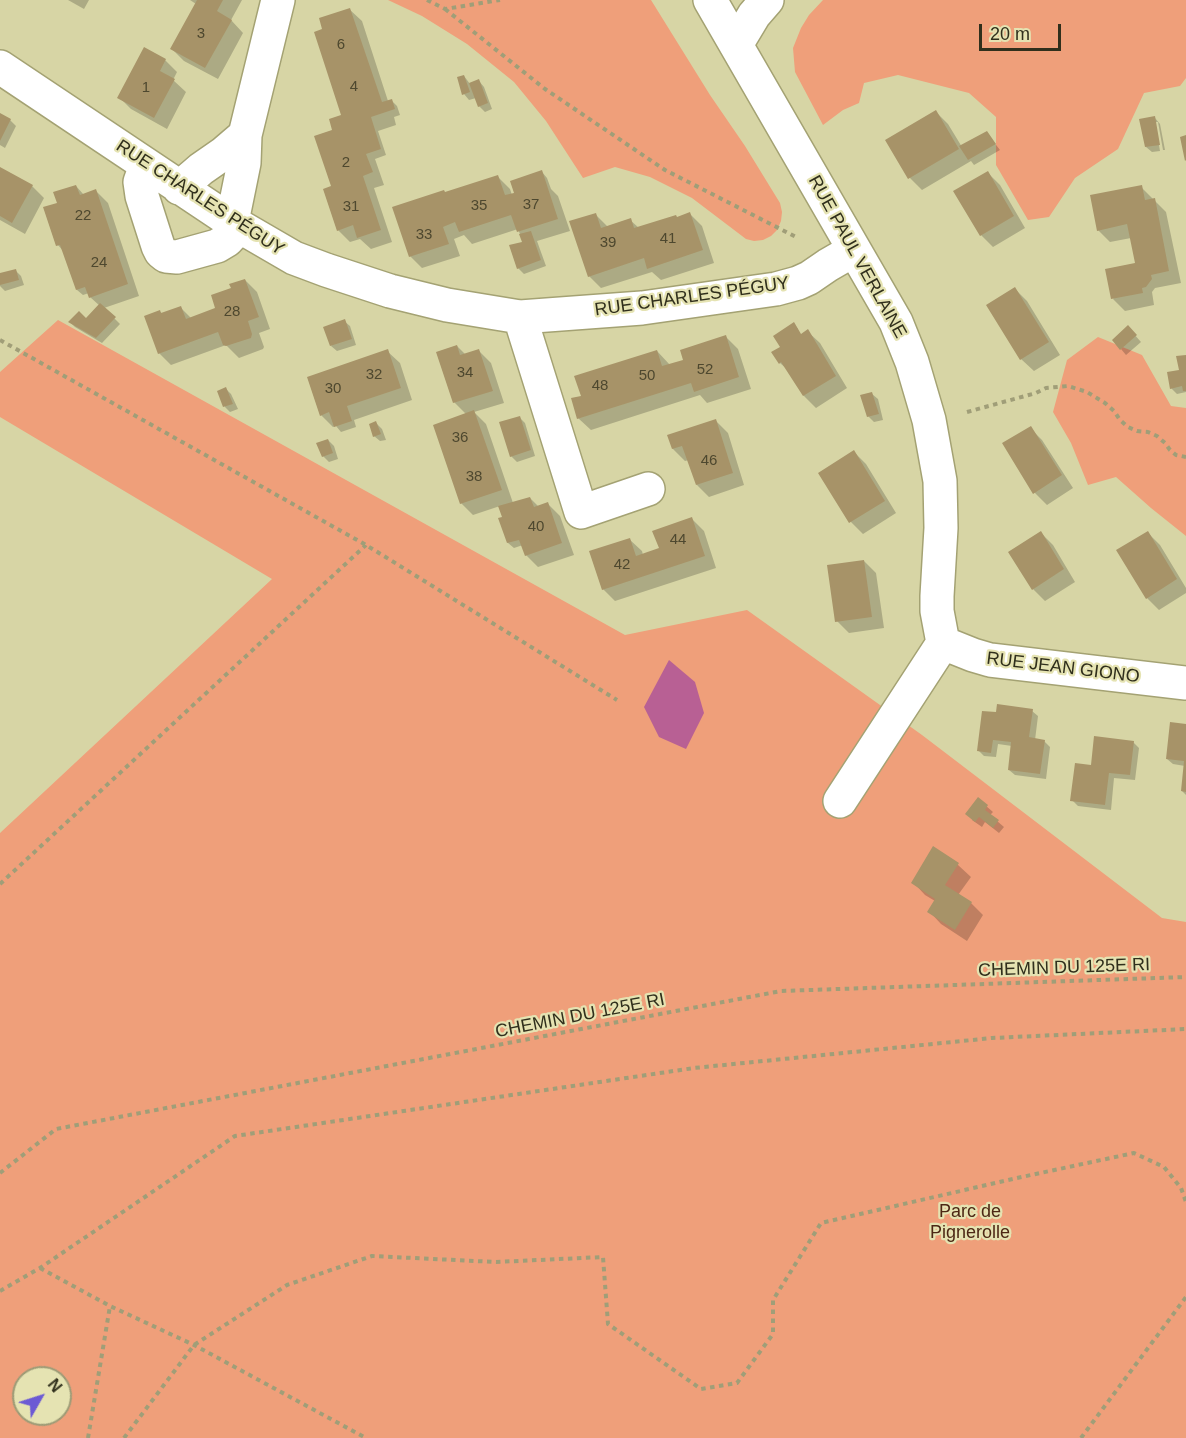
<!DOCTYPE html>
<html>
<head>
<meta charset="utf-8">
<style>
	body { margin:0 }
	#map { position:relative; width:1186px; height:1438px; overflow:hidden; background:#d7d5a5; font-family:Helvetica,sans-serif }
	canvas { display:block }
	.north { position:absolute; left:12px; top:1366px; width:60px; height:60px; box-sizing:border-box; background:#e5e3b2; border:2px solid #9d9b76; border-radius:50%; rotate:51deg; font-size:16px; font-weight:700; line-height:24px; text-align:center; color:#302f1c }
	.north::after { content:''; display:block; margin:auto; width:21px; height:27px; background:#6c5ad4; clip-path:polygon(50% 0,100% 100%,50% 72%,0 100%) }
	.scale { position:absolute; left:979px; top:24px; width:82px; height:27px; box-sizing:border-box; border:3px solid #302f1c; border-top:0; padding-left:8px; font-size:18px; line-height:21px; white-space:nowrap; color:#302f1c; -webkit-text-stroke:4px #e5e3b2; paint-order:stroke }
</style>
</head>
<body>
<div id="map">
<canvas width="1186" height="1438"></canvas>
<div class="north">N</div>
<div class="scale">20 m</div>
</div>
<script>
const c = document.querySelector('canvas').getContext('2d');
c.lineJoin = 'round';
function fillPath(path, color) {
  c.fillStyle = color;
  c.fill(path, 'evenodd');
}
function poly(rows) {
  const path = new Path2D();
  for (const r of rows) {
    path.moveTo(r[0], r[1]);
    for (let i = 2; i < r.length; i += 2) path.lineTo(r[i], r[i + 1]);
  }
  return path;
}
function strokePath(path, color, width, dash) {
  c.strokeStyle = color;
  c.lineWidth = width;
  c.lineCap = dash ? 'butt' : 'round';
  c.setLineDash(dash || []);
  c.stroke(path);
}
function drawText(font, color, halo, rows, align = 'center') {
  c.font = font + ' Helvetica,sans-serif';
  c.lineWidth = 4.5;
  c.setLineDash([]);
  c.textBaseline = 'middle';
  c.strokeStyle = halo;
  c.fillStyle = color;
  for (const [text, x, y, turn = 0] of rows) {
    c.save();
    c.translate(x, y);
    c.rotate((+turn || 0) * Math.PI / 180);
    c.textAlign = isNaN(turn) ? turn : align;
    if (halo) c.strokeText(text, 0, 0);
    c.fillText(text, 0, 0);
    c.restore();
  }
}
const green = poly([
	[388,0,651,0,710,95,745,146,780,203,782,212,781,221,777,230,771,236,763,240,754,241,746,239,692,198,650,177,615,167,583,178,546,121,514,82,467,44,422,16],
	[823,0,1186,0,1186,78,1180,86,1144,93,1118,149,1075,178,1049,217,1028,220,996,165,996,117,969,93,898,75,864,83,859,103,843,110,823,125,795,72,793,48,801,28,809,15],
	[58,320,625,635,747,610,922,735,1162,918,1186,922,1186,1438,0,1438,0,833,272,579,0,417,0,372],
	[24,1378,60,1378,60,1414,24,1414],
	[1098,337,1142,355,1171,406,1186,408,1186,536,1151,508,1116,477,1088,485,1071,443,1053,412,1067,360]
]);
const water = poly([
	[669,660,695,682,704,713,686,749,659,737,644,707]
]);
const shadow = poly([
	[68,0,89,0,84,9],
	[190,0,242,0,231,20,243,33,218,79,184,61,172,49,196,4],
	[349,9,362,21,388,101,391,100,397,106,400,115,394,117,396,125,378,131,386,155,375,159,384,185,374,188,392,242,371,249,360,239,350,242,338,230,333,187,334,131,343,116,324,30],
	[165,60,177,72,173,80,186,92,167,129,131,109,119,97],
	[464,76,470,84,479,81,484,87,492,109,485,112,479,106,476,98,469,100,464,94,459,78],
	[936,112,948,124,962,147,986,132,1000,150,974,165,971,161,922,190,910,178,887,141],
	[0,114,10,120,16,126,5,148,0,145],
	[1155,118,1160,124,1165,150,1163,150,1158,122,1155,122,1160,151,1152,152,1146,147],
	[0,168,32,186,44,198,25,234,0,220],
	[542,172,547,178,551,189,558,196,570,231,537,241,546,266,524,274,518,268,523,242,518,229,472,244,464,235,454,239,460,256,422,268,410,256,446,194,498,177,510,189,512,195],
	[988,173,1000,185,1025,228,993,247,981,235],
	[76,186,84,195,96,191,108,203,139,296,104,308,120,324,102,343,75,327,70,322,86,320,100,306,90,297,89,293,83,295,77,290,64,252,58,245,56,205],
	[1141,187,1166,212,1181,283,1155,288,1152,292,1154,305,1125,311,1113,299,1137,264,1131,238,1110,242,1098,230],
	[595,214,608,227,630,220,639,228,690,214,702,226,714,263,661,280,652,272,601,288,589,276],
	[16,271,21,276,24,285,5,291,0,286,0,275],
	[245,280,257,292,270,329,259,333,264,347,263,349,239,358,226,345,171,365,159,353,159,311,163,314,181,308,192,319,217,309,232,289],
	[1015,289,1027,301,1060,355,1034,371,1021,359],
	[344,321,350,326,356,345,337,351,331,346],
	[794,324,798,329,796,329,803,341,807,331,820,343,847,388,816,408,804,396,789,371,780,363,774,353,782,347],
	[1133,333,1141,342,1126,355,1121,349],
	[726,337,738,349,751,389,707,403,700,395,591,430,578,418,582,397,657,351,670,365,685,361],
	[457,346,466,355,479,351,491,363,504,403,474,412,486,424,513,503,530,498,539,507,548,504,560,516,574,555,538,567,526,555,523,545,514,548,508,543,500,506,473,515,461,503,466,414,454,402],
	[387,351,400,363,412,400,354,420,356,427,341,432,336,426,333,427,321,415],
	[1186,356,1186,392,1177,394,1171,388],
	[226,389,231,394,238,409,230,412,225,407,219,391],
	[872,394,878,399,883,420,874,422,868,416],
	[519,417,525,423,535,456,517,462,511,456],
	[716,421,728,433,744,485,709,497,697,485,689,460,685,461,673,449,669,436],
	[376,423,382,429,386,440,380,441,374,436],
	[1030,428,1042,440,1073,488,1047,505,1035,493],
	[328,440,334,446,338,459,329,462,323,456],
	[854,452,866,464,896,513,863,534,851,522,820,473],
	[692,519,704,531,716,568,615,601,603,589,629,539,642,551,643,555,661,549],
	[1041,533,1053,545,1075,582,1045,601,1033,589],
	[1148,533,1160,545,1186,588,1186,593,1159,610,1147,598],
	[864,561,876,573,884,628,849,633,837,621],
	[1032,711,1038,716,1035,740,1044,741,1050,747,1046,779,1015,775,1009,770,1012,746,998,744,996,757,984,756,978,750],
	[1186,726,1186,795,1182,791,1185,766,1173,764,1167,759],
	[1133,742,1139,748,1135,780,1114,778,1111,810,1078,806,1072,800,1092,767],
	[978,799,993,812,990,815,1004,827,999,833,985,822,982,827,972,820],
	[933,848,958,865,971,877,958,895,971,903,983,915,967,941,941,924,929,911,935,901,925,895,913,882]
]);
const building = poly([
	[197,0,223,0,217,11,232,20,205,68,170,49],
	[350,8,382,102,392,99,395,109,371,117,381,149,366,154,373,172,363,176,381,230,357,238,353,225,337,231,323,189,331,186,314,136,332,130,329,119,341,115,314,32,322,29,319,18],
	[144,47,166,59,160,71,175,79,154,118,117,98],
	[464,75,470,92,462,95,457,77],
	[479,79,488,103,478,107,469,83],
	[936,110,959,149,908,179,885,140],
	[0,113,11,119,0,141],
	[1155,116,1160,145,1145,147,1139,119],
	[987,131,996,144,968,160,959,146],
	[1186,135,1186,160,1185,161,1180,137],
	[0,167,33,185,12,223,0,216],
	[542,170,558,219,517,232,511,215,459,232,455,222,443,227,449,244,409,257,392,207,444,190,445,192,498,175,505,195,514,193,510,181],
	[988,171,1014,216,980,236,953,191],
	[76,185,80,195,96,189,128,284,89,298,85,287,76,290,60,245,56,246,43,207,57,203,53,192],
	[1142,185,1145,200,1155,198,1169,271,1151,275,1152,279,1146,287,1142,288,1143,293,1111,299,1105,269,1135,263,1127,224,1097,231,1090,195],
	[690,212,703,250,647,269,644,258,588,277,569,221,596,213,601,228,631,218,634,228,676,215,677,217],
	[531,231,541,260,517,269,509,245,522,242,519,234],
	[16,269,19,280,0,285,0,273],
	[245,279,259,317,248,321,252,334,251,338,226,346,223,345,218,332,158,354,144,316,160,310,161,313,181,306,186,319,215,308,211,295,231,288,229,284],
	[1015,287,1049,342,1020,360,986,305],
	[100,303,116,317,96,338,68,322,79,311,86,318],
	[345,319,352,339,330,346,323,327],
	[794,322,801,334,808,329,836,376,803,396,781,362,779,364,771,352,780,347,773,336],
	[1128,325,1137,335,1120,350,1112,340],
	[726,335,739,377,694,392,691,383,577,419,571,398,581,396,574,376,657,350,662,366,683,360,680,350],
	[457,345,460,355,479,349,493,391,453,403,436,352],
	[388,349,401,388,347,406,352,421,334,427,329,412,320,416,307,377],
	[1186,355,1186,391,1183,391,1182,386,1170,389,1167,372,1179,370,1176,356],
	[226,387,233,404,223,407,217,391],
	[872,392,879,414,867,417,860,395],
	[474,410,502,490,460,504,433,425],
	[520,416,531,450,510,457,499,422],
	[716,419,733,473,696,485,682,446,672,449,667,435],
	[376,421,381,434,373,437,369,424],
	[1031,426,1062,475,1033,494,1002,443],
	[328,439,333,453,322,457,316,443],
	[854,450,885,501,849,523,818,473],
	[530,497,534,507,548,502,562,543,525,556,519,540,507,543,498,518,502,517,498,506],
	[692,517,705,556,602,590,589,551,630,538,636,556,659,548,652,531],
	[1041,531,1064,569,1032,590,1008,552],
	[1148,531,1177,579,1146,599,1116,550],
	[864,560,872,617,835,622,827,565],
	[997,704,1033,709,1029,737,1045,740,1040,774,1008,770,1011,742,993,740,991,753,977,751,982,711,996,712],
	[1170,722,1186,724,1186,792,1181,791,1184,761,1166,759],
	[1094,736,1134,741,1130,775,1109,773,1105,805,1070,801,1075,763,1091,765],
	[978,797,988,805,985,810,999,820,993,828,979,817,975,822,965,814],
	[933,846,959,863,945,885,972,902,955,930,927,912,935,899,911,883]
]);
const path = poly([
	[427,0,445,9,500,0],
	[445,9,545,89,665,170,798,238],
	[0,340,366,545,617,700],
	[967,412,1036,393,1046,388,1068,386,1087,392,1105,403,1114,411,1120,420,1128,427,1137,431,1148,432,1157,436,1165,443,1170,450,1176,455,1186,457],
	[0,884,366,545],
	[0,1173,56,1129,781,991,1186,977],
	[40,1268,110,1306,194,1345,366,1438],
	[0,1291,40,1268,235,1136,694,1068,992,1038,1186,1029],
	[88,1438,110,1306],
	[124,1438,194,1345,287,1285,372,1256,496,1262,603,1257,608,1324,701,1389,737,1383,773,1334,773,1300,821,1223,1017,1178,1134,1153,1164,1167,1181,1188,1186,1202],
	[1081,1438,1186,1297]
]);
const minor = poly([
	[710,0,896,322,912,362,929,420,940,481,941,528,937,596,937,611,943,643],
	[736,45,754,15,767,0],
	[0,67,232,222,294,258,326,270,390,291,447,305,520,317,642,308,776,289,798,283,809,278,828,265,854,250],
	[146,165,140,182,142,196,158,246,161,252,166,256,177,257,217,246,227,240,239,227],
	[179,188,201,169,224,153,245,135],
	[232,222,244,163,245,135,278,0],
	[520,317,581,512,648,489],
	[943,643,973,655,990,660,1186,683],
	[840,801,943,643]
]);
const numberNames = [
	["3",201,34],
	["6",341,45],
	["4",354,87],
	["1",146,88],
	["2",346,163],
	["37",531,205],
	["35",479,206],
	["31",351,207],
	["22",83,216],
	["33",424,235],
	["41",668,239],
	["39",608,243],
	["24",99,263],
	["28",232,312],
	["52",705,370],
	["34",465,373],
	["32",374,375],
	["50",647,376],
	["48",600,386],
	["30",333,389],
	["36",460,438],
	["46",709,461],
	["38",474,477],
	["40",536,527],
	["44",678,540],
	["42",622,565]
];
const streetNames = [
	["RUE CHARLES PÉGUY",200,198,33],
	["RUE PAUL VERLAINE",857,257,61],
	["RUE CHARLES PÉGUY",692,297,-8],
	["RUE JEAN GIONO",1063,668,7],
	["CHEMIN DU 125E RI",1064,968,-2],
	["CHEMIN DU 125E RI",580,1016,-11]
];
const parkNames = [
	["Parc de",970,1212],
	["Pignerolle",970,1233]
];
fillPath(green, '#ef9f7a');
fillPath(water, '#b86094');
fillPath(shadow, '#0003');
fillPath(building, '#a79368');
strokePath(minor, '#a4a273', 36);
strokePath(path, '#a09e78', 4, [4.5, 4.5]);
strokePath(minor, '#fff', 33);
drawText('15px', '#4e482f', null, numberNames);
drawText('18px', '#302f1c', '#e5e3b2', streetNames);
drawText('18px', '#4d2815', '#e5e3b2', parkNames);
</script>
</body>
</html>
